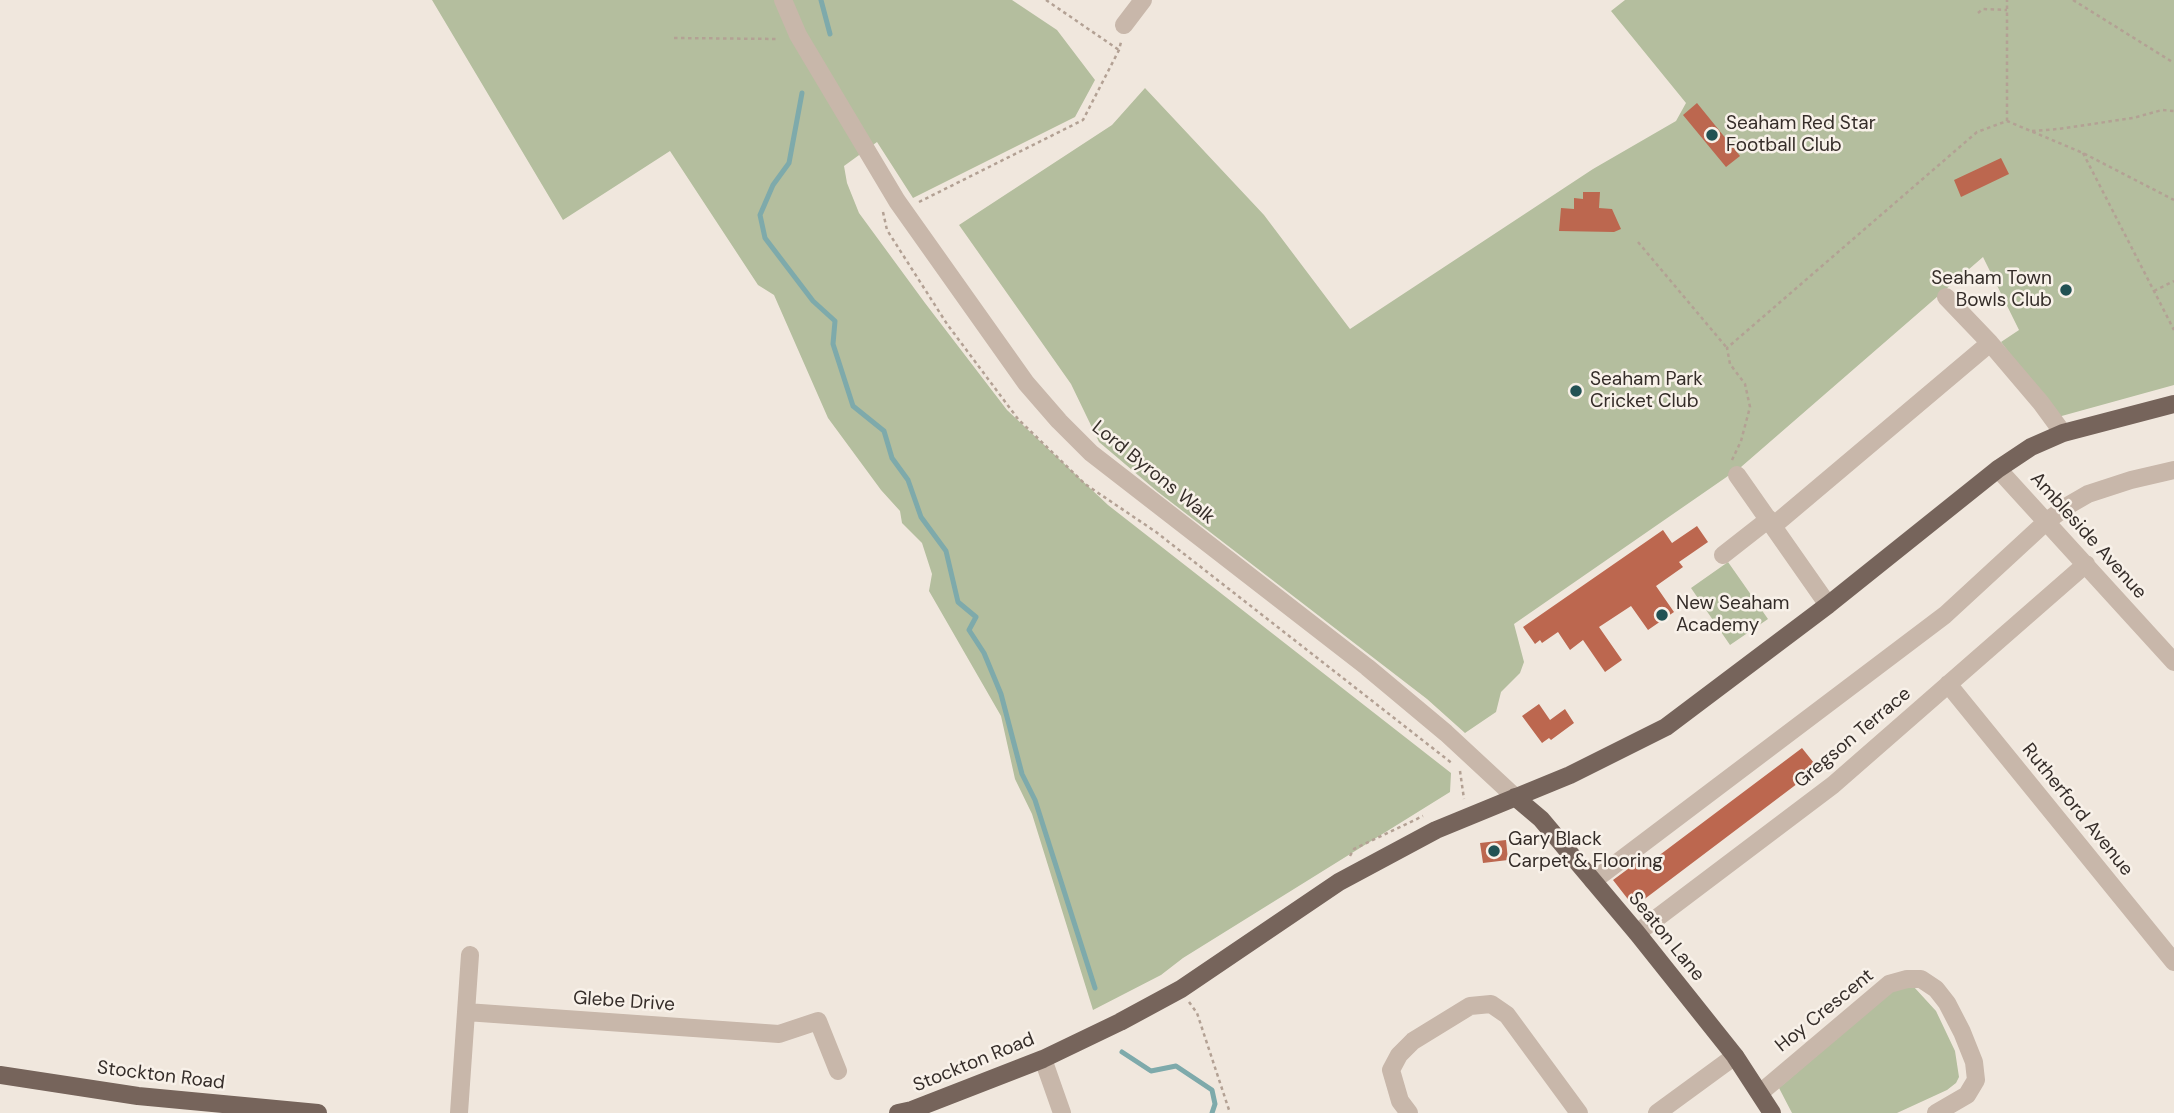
<!DOCTYPE html>
<html>
<head>
<meta charset="utf-8">
<style>
	body { margin:0 }
	canvas { display:block; background:#f0e7dd }
</style>
</head>
<body>
<canvas width="2174" height="1113"></canvas>
<script>
const c = document.querySelector('canvas').getContext('2d');
c.lineJoin = 'round';
function fillPath(path, color) {
  c.fillStyle = color;
  c.fill(path, 'evenodd');
}
function poly(rows) {
  const path = new Path2D();
  for (const r of rows) {
    path.moveTo(r[0], r[1]);
    for (let i = 2; i < r.length; i += 2) path.lineTo(r[i], r[i + 1]);
  }
  return path;
}
function strokePath(path, color, width, dash) {
  c.strokeStyle = color;
  c.lineWidth = width;
  c.lineCap = dash ? 'butt' : 'round';
  c.setLineDash(dash || []);
  c.stroke(path);
}
function drawText(font, color, halo, rows, align = 'center') {
  c.font = font + ' "DM Sans",sans-serif';
  c.lineWidth = 5;
  c.setLineDash([]);
  c.textBaseline = 'middle';
  c.strokeStyle = halo;
  c.fillStyle = color;
  for (const [text, x, y, turn = 0] of rows) {
    c.save();
    c.translate(x, y);
    c.rotate((+turn || 0) * Math.PI / 180);
    c.textAlign = isNaN(turn) ? turn : align;
    if (halo) c.strokeText(text, 0, 0);
    c.fillText(text, 0, 0);
    c.restore();
  }
}
const green = poly([
	[432,0,1012,0,1057,30,1095,80,1075,117,913,198,877,142,844,166,847,183,859,213,925,303,1007,410,1108,505,1451,773,1450,792,1183,958,1161,975,1093,1010,1032,814,1015,779,1001,716,929,591,932,574,922,543,902,523,900,511,881,490,828,418,774,295,758,285,670,151,563,220],
	[1625,0,2174,0,2174,385,2058,417,2001,342,2019,330,1983,257,1741,467,1514,624,1524,662,1520,673,1501,692,1496,712,1465,733,1427,699,1158,492,1099,442,1071,384,959,225,1112,125,1145,88,1264,215,1350,329,1593,169,1676,121,1686,103,1611,11],
	[1728,562,1768,619,1730,645,1691,588],
	[1914,987,1936,1011,1955,1051,1959,1077,1956,1083,1947,1090,1897,1113,1792,1113,1779,1088,1889,994,1898,988]
]);
const stream = poly([
	[821,0,830,34],
	[802,93,789,163,773,185,760,215,765,238,813,301,835,321,833,344,853,406,884,431,892,458,908,480,921,517,946,551,958,602,976,617,969,630,984,653,1001,694,1022,774,1035,800,1095,988],
	[1122,1052,1151,1071,1176,1066,1212,1090,1215,1104,1212,1113]
]);
const building = poly([
	[1697,103,1740,156,1726,167,1683,115],
	[2001,158,2009,174,1961,197,1954,180],
	[1583,192,1600,192,1599,208,1612,209,1621,229,1614,232,1559,231,1561,208,1574,209,1574,198,1583,199],
	[1697,526,1708,542,1679,562,1683,567,1656,586,1674,612,1648,630,1631,606,1599,627,1622,660,1605,672,1583,640,1570,650,1558,632,1542,643,1540,640,1535,644,1523,627,1663,530,1672,543],
	[1539,704,1550,720,1565,709,1574,723,1551,740,1549,738,1542,743,1522,716],
	[1802,748,1818,768,1634,907,1613,880,1636,863,1641,869],
	[1506,840,1508,860,1483,863,1480,843]
]);
const path = poly([
	[1046,0,1119,50],
	[2073,0,2174,63],
	[1978,13,1983,9,2007,10],
	[674,38,779,39],
	[2007,121,2007,0],
	[2032,131,2058,129,2133,118,2162,110,2174,111],
	[2083,153,2174,330],
	[919,202,1083,120,1119,50,1121,42],
	[883,212,887,230,947,324,1018,419,1085,484,1156,532,1453,764],
	[1638,242,1727,348],
	[2154,291,2174,281],
	[1732,460,1741,441,1750,407,1745,384,1730,364,1727,348,1977,132,2007,121,2083,153,2174,200],
	[1460,771,1464,799],
	[1350,856,1354,849,1423,816],
	[1189,1002,1197,1013,1230,1113]
]);
const minor = poly([
	[783,0,798,35,897,201,1026,383,1059,421,1091,453,1367,667,1446,733,1515,797],
	[1124,25,1143,0],
	[1946,297,1990,343,2041,403,2063,433],
	[1998,469,2174,662],
	[1737,475,1828,605],
	[1773,526,1990,343],
	[1723,555,1769,519],
	[1948,684,2174,962],
	[1593,881,1945,615,2047,521,2069,505,2088,494,2131,480,2174,470],
	[1637,933,1833,785,2086,564],
	[466,1012,779,1034,818,1021,838,1071],
	[1043,1059,1062,1113],
	[1760,1093,1889,984,1907,979,1921,979,1936,989,1947,1003,1962,1032,1974,1062,1976,1080,1967,1095,1936,1113],
	[459,1113,470,955],
	[1409,1113,1400,1101,1391,1070,1399,1055,1413,1041,1470,1006,1491,1004,1507,1015,1579,1113],
	[1657,1113,1735,1056]
]);
const major = poly([
	[1515,797,1541,819,1637,933,1735,1056,1772,1113],
	[0,1075,138,1096,318,1113],
	[898,1113,912,1110,1043,1059,1120,1022,1181,989,1339,882,1436,830,1570,775,1666,727,1828,605,1998,469,2031,447,2063,433,2174,404]
]);
const markers = [
	[1712,135,7,"#225254"],
	[2066,290,7,"#225254"],
	[1576,391,7,"#225254"],
	[1662,615,7,"#225254"],
	[1494,851,7,"#225254"]
];
const poiNames = [
	["Seaham Red Star",1726,124],
	["Football Club",1726,146],
	["Seaham Town",2052,279,"right"],
	["Bowls Club",2052,301,"right"],
	["Seaham Park",1590,380],
	["Cricket Club",1590,402],
	["New Seaham",1676,604],
	["Academy",1676,626],
	["Gary Black",1508,840],
	["Carpet & Flooring",1508,862]
];
const streetNames = [
	["Lord Byrons Walk",1153,473,39],
	["Ambleside Avenue",2088,536,48],
	["Gregson Terrace",1853,738,-40],
	["Rutherford Avenue",2077,810,51],
	["Seaton Lane",1666,937,51],
	["Glebe Drive",624,1002,4],
	["Hoy Crescent",1825,1011,-39],
	["Stockton Road",974,1063,-22],
	["Stockton Road",161,1076,7]
];
fillPath(green, '#b4be9e');
strokePath(stream, '#7eaaab', 5);
fillPath(building, '#bc674f');
strokePath(path, '#b3a194', 2.5, [3.5, 3.5]);
strokePath(minor, '#c8b7aa', 18);
strokePath(major, '#76645b', 18);
for (const [x, y, r, color] of markers) {
  const dot = new Path2D();
  dot.arc(x, y, r, 0, 2 * Math.PI);
  c.fillStyle = color;
  c.fill(dot);
  strokePath(dot, '#f8f1e9', 2.5);
}
drawText('19px', '#352d29', '#f8f1e9', poiNames, 'left');
drawText('19px', '#352d29', '#f8f1e9', streetNames);
</script>
</body>
</html>
